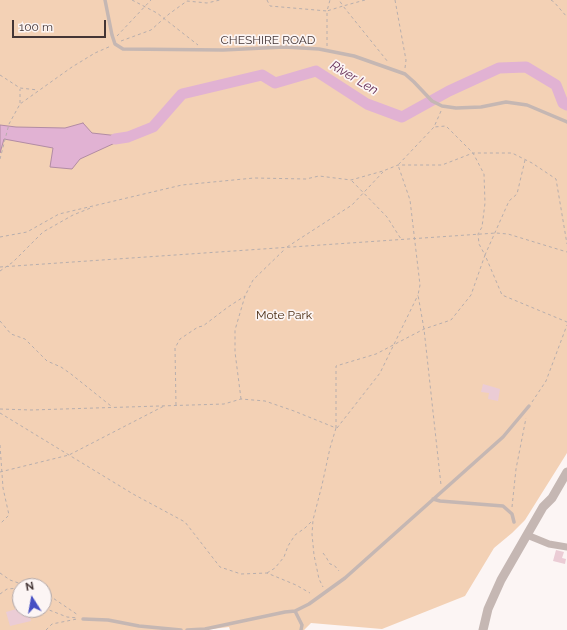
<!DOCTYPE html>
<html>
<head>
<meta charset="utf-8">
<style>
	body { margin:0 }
	#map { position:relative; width:567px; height:630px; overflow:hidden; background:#fcf5f4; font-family:Raleway,sans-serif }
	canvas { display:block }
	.north { position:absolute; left:12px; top:578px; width:40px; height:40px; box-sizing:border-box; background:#fcf5f4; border:1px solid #b2a8a8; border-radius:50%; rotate:349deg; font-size:11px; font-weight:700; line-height:16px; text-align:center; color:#433535 }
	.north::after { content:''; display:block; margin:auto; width:14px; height:18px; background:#454ec3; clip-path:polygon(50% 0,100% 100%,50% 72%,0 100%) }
	.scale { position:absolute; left:12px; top:20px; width:94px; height:18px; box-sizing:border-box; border:2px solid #433535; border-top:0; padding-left:5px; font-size:12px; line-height:14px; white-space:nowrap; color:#433535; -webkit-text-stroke:3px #fcf5f4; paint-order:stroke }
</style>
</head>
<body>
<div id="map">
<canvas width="567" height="630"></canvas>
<div class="north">N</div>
<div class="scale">100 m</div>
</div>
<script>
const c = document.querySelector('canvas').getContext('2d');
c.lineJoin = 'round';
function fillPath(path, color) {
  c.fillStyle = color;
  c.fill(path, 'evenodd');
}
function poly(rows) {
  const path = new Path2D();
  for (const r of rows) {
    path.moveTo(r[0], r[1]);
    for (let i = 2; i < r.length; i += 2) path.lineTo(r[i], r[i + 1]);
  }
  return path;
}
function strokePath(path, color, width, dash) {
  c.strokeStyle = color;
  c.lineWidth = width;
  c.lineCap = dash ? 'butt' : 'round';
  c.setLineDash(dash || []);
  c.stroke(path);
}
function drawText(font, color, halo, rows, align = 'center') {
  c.font = font + ' Raleway,sans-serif';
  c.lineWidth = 3.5;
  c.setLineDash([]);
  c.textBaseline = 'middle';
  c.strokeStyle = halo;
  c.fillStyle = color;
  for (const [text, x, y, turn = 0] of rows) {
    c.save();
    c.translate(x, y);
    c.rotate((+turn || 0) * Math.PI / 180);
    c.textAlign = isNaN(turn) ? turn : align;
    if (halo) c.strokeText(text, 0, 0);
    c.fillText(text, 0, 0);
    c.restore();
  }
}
const green = poly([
	[0,0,567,0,567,453,525,520,512,533,494,548,465,596,382,629,311,623,304,630,230,630,229,627,204,630,0,630],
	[20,586,44,586,44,610,20,610]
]);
const water = poly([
	[83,123,92,133,128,137,80,159,72,169,50,167,53,148,4,139,0,153,0,125,16,127,65,128,83,123]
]);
const river = poly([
	[115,139,128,137,153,127,182,94,262,75,275,83,316,71,367,104,402,117,449,91,499,68,526,67,556,85,563,103,567,105]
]);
const building = poly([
	[483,384,500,389,498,401,488,399,489,393,481,392],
	[556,550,564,552,562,558,566,559,565,564,553,561],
	[20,608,20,610,28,610,31,621,10,626,6,612]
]);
const path = poly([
	[132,0,157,13,198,45],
	[267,0,270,6,327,11,330,0],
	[365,0,343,6,388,62],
	[395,0,406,60,405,68],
	[551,0,554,2,567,17],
	[117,36,151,0],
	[121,41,151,30,169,14,187,1,207,3,220,0],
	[327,46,327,11,343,6,339,0],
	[0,75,20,88,38,90],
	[20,103,20,89],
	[441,111,434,127,398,165,410,200,420,285,418,295,424,329,441,485],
	[0,159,9,124,20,104,72,67,95,53,111,46],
	[525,160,517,194,509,201,485,255,502,295,567,322],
	[352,181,387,217,401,239],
	[0,237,27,232,59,214,182,185,254,178,306,179,319,176,351,180,383,171,398,165,442,165,473,153,512,153,532,163,556,179,567,244],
	[287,247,352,205,383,172],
	[0,267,496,233,508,234,567,252],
	[0,271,13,262,43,232,73,215,93,207],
	[0,321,11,334,25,339,47,361,61,367,71,374,111,406],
	[241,399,235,352,235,330,245,296,253,280,285,249],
	[532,402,546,381,567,325],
	[176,405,175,348,180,339,198,327,203,326,228,307,245,296],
	[0,409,31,410,224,404,241,399,265,401,294,411,336,428,330,448,322,485,313,520,312,534,314,555,319,579,323,587],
	[0,413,133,494,185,522,220,567,241,574,267,573,296,585,310,593],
	[336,428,336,366,376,354,424,329,451,320,471,295,485,255,479,244,478,234,482,227,485,203,484,174,473,153,446,126,434,127],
	[337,428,380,373,418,295],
	[0,445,3,488,9,515,0,524],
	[0,472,69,455,164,406],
	[512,507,516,469,526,418],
	[323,553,326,557,330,564,334,565,339,571],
	[0,573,10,580,27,586],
	[267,573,275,568,284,557,288,546,295,535,305,528,312,521],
	[44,592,78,615],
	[0,594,7,589,20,588],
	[44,608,67,617,78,618],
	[46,630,52,624,77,619]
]);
const service = poly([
	[105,0,112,35,115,44,123,49,223,50,284,47,319,49,354,56,405,74,414,82,432,101,442,106,456,108,481,107,506,102,527,105,567,122],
	[433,499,440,501,503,506,512,514,514,522],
	[83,619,108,620,139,626,181,630],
	[187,630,205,629,285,612,295,611],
	[301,630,302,625,295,611,309,604,345,578,503,437,529,406]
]);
const minor = poly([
	[527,535,549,544,567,547]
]);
const tertiary = poly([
	[483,630,488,609,501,580,543,507,552,498,567,472]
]);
const streetNames = [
	["CHESHIRE ROAD",268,40]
];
const parkNames = [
	["Mote Park",284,315]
];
const waterNames = [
	["River Len",354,78,31]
];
fillPath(green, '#f3d1b5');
fillPath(water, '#e1b2d3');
strokePath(water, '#b28ca4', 1);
strokePath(river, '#e1b2d3', 11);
fillPath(building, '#ebccd5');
strokePath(path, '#b7aead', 1, [3, 3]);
strokePath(service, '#c5b7b3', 3.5);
strokePath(minor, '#c5b7b3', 7);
strokePath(tertiary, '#c5b7b3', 9);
drawText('12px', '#433535', '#fcf5f4', streetNames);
drawText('12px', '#4b2d12', '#fcf5f4', parkNames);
drawText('italic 13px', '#642c57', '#fcf5f4', waterNames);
</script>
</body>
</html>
